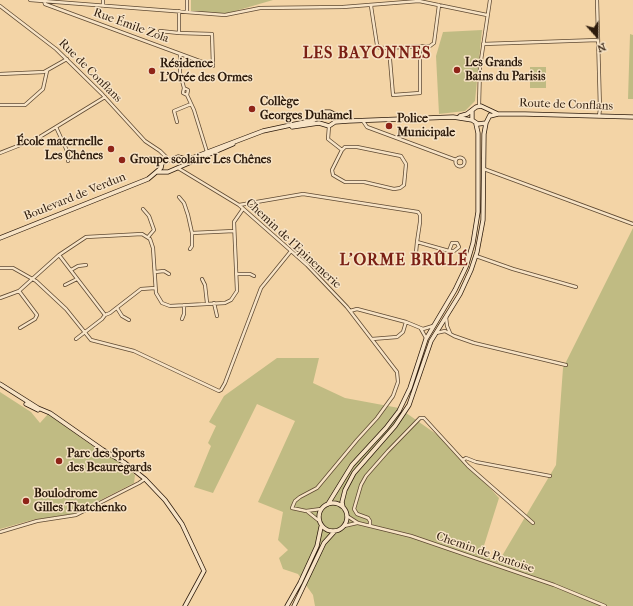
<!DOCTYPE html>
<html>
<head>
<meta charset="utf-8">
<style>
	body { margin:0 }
	#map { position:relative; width:633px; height:606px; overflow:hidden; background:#f3d4a6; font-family:"IM FELL French Canon",serif }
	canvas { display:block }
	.north { position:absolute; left:577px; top:16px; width:40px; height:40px; -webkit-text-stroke:3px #f7e3c5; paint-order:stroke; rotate:159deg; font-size:11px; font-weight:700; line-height:16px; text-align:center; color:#2d1b0c }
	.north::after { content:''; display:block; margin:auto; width:14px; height:18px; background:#2d1b0c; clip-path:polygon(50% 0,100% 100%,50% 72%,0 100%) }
</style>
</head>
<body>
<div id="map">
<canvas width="633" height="606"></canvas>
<div class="north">N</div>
</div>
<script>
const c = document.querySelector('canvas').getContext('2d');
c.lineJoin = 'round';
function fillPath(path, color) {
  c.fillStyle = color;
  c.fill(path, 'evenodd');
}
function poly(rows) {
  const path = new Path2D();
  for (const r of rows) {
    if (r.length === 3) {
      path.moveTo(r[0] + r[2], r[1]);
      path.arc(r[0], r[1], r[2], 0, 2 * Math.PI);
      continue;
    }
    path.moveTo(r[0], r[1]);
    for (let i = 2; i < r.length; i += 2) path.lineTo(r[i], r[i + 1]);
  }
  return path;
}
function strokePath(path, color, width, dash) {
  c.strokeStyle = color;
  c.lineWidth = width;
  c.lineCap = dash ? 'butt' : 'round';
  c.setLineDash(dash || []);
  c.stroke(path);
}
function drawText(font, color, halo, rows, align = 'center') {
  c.font = font + ' "IM FELL French Canon",serif';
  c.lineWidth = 3;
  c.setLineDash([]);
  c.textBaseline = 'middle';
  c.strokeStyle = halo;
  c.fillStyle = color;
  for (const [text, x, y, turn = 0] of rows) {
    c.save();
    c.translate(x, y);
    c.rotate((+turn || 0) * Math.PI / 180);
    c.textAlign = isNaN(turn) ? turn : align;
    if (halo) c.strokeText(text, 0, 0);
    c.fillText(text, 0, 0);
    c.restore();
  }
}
const green = poly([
	[191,0,273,0,225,14,191,11],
	[482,30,475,101,465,111,439,114,436,56,443,32],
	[630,34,633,35,633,99,628,99],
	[530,67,546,67,546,88,530,88],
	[633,228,633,606,315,606,313,595,298,574,283,569,279,558,288,550,278,540,283,512,258,502,295,421,257,404,213,493,194,487,211,446,208,443,216,426,209,422,224,396,277,358,319,358,313,383,345,398,399,408,449,443,499,498,481,555,499,561,556,465,563,368],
	[0,392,31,412,40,423,48,414,104,454,124,464,135,475,134,483,73,514,32,520,0,529]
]);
const street = poly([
	[30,0,225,15,260,8,343,7,419,1,487,15],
	[597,0,600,109,599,116],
	[44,1,45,4,213,66,212,34,179,33,179,11],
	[0,6,56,49,102,94,145,141,160,151,169,160],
	[103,6,103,0],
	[371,6,377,45,380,48,430,46,434,43,439,5],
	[187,12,187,0],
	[160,31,179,33],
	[483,44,598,40],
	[389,48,393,95,420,93,420,47],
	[180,55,180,73,184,88],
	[0,74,44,72,67,59],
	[187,95,188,90,184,88,183,93,187,95,194,110,207,152],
	[0,105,25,105,43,89,47,71],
	[479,106,480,67,490,0],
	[363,121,367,127,456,160],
	[177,122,174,111,191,104],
	[329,126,328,139,342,150,345,147,357,147,401,156,406,164,404,185,400,188,394,189,364,182,345,182,338,178,333,175,332,170,342,150],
	[56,127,68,153,68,161],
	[0,153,38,138,105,97],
	[460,162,4.5],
	[178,168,239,205,307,265,347,307,397,372,398,382,393,396,377,418,357,440,317,488,300,497,295,501,292,508,306,511,321,509],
	[484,169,633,224],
	[179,197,184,203,188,215,192,233,234,231],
	[239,205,303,194,418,212,420,215,420,222,417,242,449,251,454,251,459,247,457,243,452,243,449,251],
	[143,209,149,216,154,230,148,237],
	[190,249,192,246,192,233],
	[59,255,105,315,110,313,141,289,155,288],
	[476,256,513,269,576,287],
	[415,263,417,242],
	[0,268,13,268,36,281,66,309,91,340,134,351,219,391,221,390,225,383,261,288,291,251],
	[71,270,78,266,86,265],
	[155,272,164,271,169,274],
	[236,274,250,274,254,276],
	[202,279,205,285,207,303],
	[65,285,77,279],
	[19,291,37,315,35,319,20,328],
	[0,298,19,291,59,255,86,237,142,234,150,239,153,248,156,293,162,303,170,306,225,303,231,300,237,291,234,222,243,209],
	[214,303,217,316],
	[117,308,122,316,129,320],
	[350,311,357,309,406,322,423,329,433,326],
	[446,317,447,326,450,333],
	[182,319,184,314,184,305],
	[421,329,426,338],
	[436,333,445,331,454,336,474,343,566,365],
	[76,339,102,319,105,315],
	[372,339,397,337,403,332,406,322],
	[463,460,466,458,476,462,550,476],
	[308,512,318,520],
	[347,516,358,523,411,536,554,585,605,606],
	[344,526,357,523],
	[370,526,370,521,368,518,357,514,354,509,361,485,366,476,388,451,420,418,424,418,468,466,533,523],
	[0,532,37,521,76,515,139,483,145,479]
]);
const secondary = poly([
	[472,110,472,120,478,124,486,123,490,115],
	[460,116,467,114,476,107,481,106,498,114],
	[490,116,498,114,525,114,633,117],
	[292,127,319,123,329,126,335,122,349,121,453,117,472,120],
	[157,172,168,172,233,144],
	[0,238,148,179,161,168,162,163,178,157,186,159,192,158,263,131,314,120,325,112,330,112,349,121],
	[0,384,38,408,50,413,103,450,125,463,145,479,165,500,182,524,204,571,185,606],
	[26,404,38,410],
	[333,517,14],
	[328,504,352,465,386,428,399,411,410,388,426,339,455,290,466,267,473,243,478,212,478,133,476,124],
	[343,507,342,502,345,490,354,473,395,426,409,405,431,341,460,294,471,270,477,252,483,220,484,134,486,123],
	[287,606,300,583,317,546,321,527],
	[294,606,324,543,334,532]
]);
const markers = [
	[457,70,4,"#8f2418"],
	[152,71,4,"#8f2418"],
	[252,109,4,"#8f2418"],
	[389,126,4,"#8f2418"],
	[111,149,4,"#8f2418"],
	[122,160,4,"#8f2418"],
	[59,461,4,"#8f2418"],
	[26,501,4,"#8f2418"]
];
const streetNames = [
	["Rue Émile Zola",131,26,20],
	["Rue de Conflans",90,71,45],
	["Route de Conflans",566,105,2],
	["Boulevard de Verdun",75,197,-22],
	["Chemin de l'Epinemerie",293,244,43],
	["Chemin de Pontoise",485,553,19]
];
const poiNames = [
	["Les Grands",465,63],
	["Bains du Parisis",465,77],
	["Résidence",160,64],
	["L'Orée des Ormes",160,78],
	["Collège",260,102],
	["Georges Duhamel",260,116],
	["Police",397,119],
	["Municipale",397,133],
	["École maternelle",103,142,"right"],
	["Les Chênes",103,156,"right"],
	["Groupe scolaire Les Chênes",130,160],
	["Parc des Sports",67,454],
	["des Beauregards",67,468],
	["Boulodrome",34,494],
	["Gilles Tkatchenko",34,508]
];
const districtNames = [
	["LES BAYONNES",367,54],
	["L'ORME BRÛLÉ",404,261]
];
fillPath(green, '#c0bb83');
strokePath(street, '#5e4932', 4);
strokePath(secondary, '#2d1b0c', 5);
strokePath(street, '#f7e3c5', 2.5);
strokePath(secondary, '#f7e3c5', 3.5);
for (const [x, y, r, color] of markers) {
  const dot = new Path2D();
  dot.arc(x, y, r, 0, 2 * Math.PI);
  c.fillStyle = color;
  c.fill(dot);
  strokePath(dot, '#f7e3c5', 1.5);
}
drawText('12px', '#2d1b0c', '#f7e3c5', streetNames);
drawText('bold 12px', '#2d1b0c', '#f7e3c5', poiNames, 'left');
c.letterSpacing = '1px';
drawText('bold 16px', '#7a1f14', '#f7e3c5', districtNames);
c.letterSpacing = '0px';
</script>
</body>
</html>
